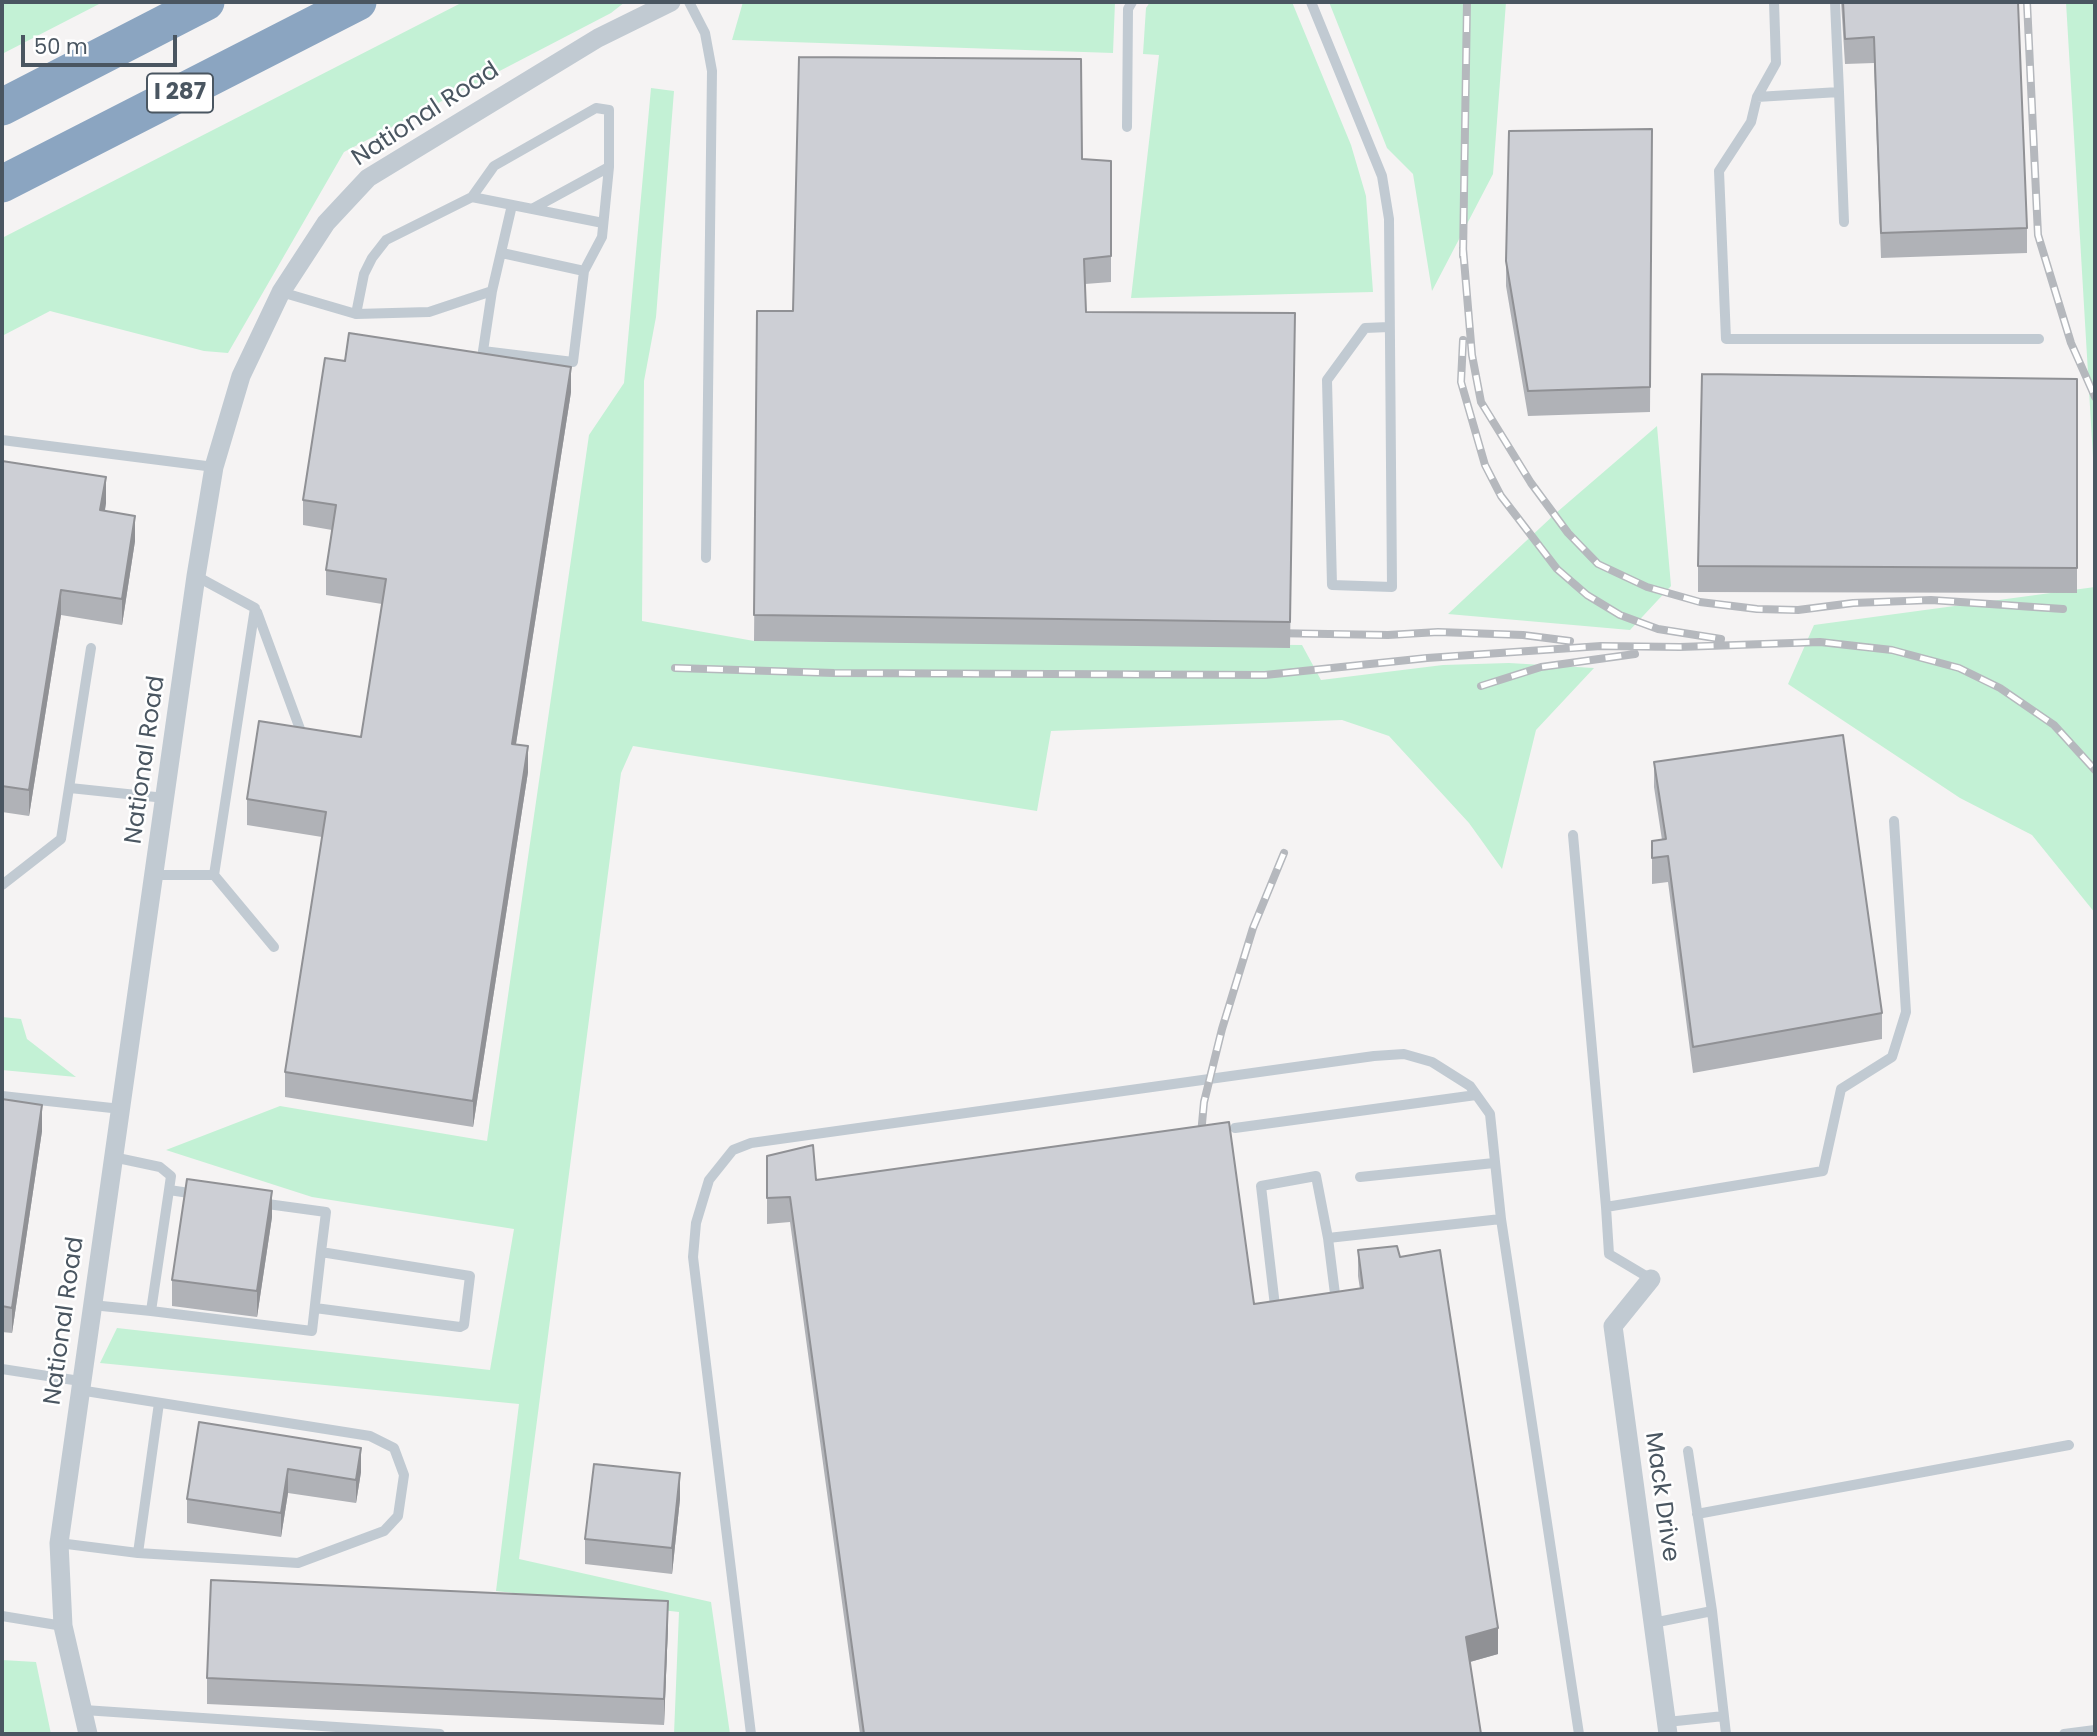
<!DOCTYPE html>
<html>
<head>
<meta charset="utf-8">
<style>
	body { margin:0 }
	#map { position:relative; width:2097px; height:1736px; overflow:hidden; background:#f5f3f3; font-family:Poppins,sans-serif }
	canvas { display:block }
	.frame { position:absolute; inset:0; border:4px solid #4a5661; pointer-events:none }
	.scale { position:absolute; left:21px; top:35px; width:156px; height:32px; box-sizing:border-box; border:4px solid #4a5661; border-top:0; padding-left:9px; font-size:21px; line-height:24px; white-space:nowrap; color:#4a5661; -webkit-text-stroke:5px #fff; paint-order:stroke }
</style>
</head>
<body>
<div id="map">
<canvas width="2097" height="1736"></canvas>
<div class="frame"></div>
<div class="scale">50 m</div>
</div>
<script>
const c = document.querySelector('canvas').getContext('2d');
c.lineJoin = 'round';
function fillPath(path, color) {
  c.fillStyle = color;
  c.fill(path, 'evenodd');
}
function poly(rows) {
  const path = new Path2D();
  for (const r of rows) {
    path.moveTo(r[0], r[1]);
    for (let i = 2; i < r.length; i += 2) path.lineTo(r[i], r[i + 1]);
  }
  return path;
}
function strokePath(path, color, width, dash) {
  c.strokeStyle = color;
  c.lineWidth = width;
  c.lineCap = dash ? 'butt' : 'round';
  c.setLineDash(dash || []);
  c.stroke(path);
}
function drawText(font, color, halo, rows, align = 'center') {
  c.font = font + ' Poppins,sans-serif';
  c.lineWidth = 5;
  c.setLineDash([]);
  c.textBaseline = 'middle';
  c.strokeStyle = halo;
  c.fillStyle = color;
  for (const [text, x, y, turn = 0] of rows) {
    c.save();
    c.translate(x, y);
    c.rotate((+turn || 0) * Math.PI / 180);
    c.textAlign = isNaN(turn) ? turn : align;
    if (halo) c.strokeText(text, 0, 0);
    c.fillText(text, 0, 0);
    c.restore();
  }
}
const green = poly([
	[2,2,103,2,2,54],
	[463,2,625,2,611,13,344,152,228,353,204,351,50,311,2,336,2,238],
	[743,2,1115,2,1113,53,732,40],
	[1150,2,1292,2,1351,145,1366,196,1373,292,1131,298,1159,55,1143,54,1146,8],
	[1329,2,1506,2,1493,174,1432,291,1413,174,1387,148],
	[2066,2,2095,2,2095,491],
	[651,88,674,91,656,317,644,381,642,621,754,641,1302,645,1321,680,1443,665,1509,663,1594,668,1536,730,1502,869,1469,823,1389,736,1342,720,1051,731,1037,811,633,746,621,773,519,1559,711,1602,730,1734,674,1734,679,1612,496,1591,519,1404,100,1363,117,1328,490,1370,514,1229,312,1197,166,1150,280,1106,487,1141,589,435,624,383],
	[1657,426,1671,586,1630,630,1448,614,1556,513],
	[2095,587,2095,913,2032,835,1960,798,1788,684,1814,625],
	[2,1017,21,1019,27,1039,76,1077,2,1070],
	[2,1660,36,1662,51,1734,2,1734]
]);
const service = poly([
	[689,2,705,33,712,71,706,558],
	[1311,2,1382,176,1389,219,1392,587,1332,585,1327,380,1365,328,1389,327],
	[1774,2,1776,63,1757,97,1751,122,1719,171,1726,339,2039,339],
	[1835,2,1839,92],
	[1757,97,1839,92,1844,222],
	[1127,127,1128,9,1132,2],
	[472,197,603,223],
	[532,209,609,167],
	[502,253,584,271],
	[492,291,512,205],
	[281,292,356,314,364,274,372,258,386,240,472,197,494,166,596,108,609,110,609,167,602,237,584,271,573,362,483,351,492,291,429,312,356,314],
	[2,440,214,467],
	[196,576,255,608,214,875],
	[257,612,300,729],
	[70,788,165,798],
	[1573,835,1606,1207],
	[155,875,214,875,274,947],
	[2,885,61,839,91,648],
	[2,1096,121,1109],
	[1235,1128,1476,1095],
	[1360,1177,1494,1163],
	[169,1190,196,1194],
	[260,1203,326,1212,321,1252],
	[1328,1238,1335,1294],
	[1651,1279,1609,1254,1606,1207,1823,1171,1841,1089,1892,1057,1906,1012,1894,821],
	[92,1305,151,1311,169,1190,171,1176,160,1167,113,1157],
	[1275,1306,1261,1186,1316,1176,1328,1238,1501,1219],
	[151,1311,312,1331,321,1252,470,1276,464,1325,460,1327,315,1308],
	[2,1369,80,1381],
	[79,1390,370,1436,394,1448,404,1475,398,1516,384,1531,298,1563,138,1553],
	[1688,1451,1712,1611],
	[1697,1514,2069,1445],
	[59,1543,138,1553,159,1403],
	[2,1616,63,1626],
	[1653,1623,1712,1611,1726,1734],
	[84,1710,440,1734],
	[1667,1722,1724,1716],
	[751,1734,693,1257,696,1223,709,1180,733,1150,751,1143,1374,1056,1404,1054,1432,1062,1470,1086,1490,1114,1501,1219,1579,1734],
	[2064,1734,2095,1730]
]);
const minor = poly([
	[1651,1279,1613,1326,1668,1734],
	[88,1734,63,1626,59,1543,196,576,214,467,241,376,281,292,326,223,368,178,598,38,671,2]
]);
const motorway = poly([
	[2,107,206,2],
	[2,184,358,2]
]);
const rail = poly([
	[2027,2,2038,235,2071,343,2095,397],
	[1463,248,1472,355,1481,402,1531,483,1568,533,1598,564,1647,587,1700,602,1757,609,1798,610,1853,603,1931,600,2063,609],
	[1463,256,1467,2],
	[1463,340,1461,382,1485,465,1501,496,1557,569,1587,595,1620,615,1658,629,1721,639],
	[1270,633,1388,635,1438,632,1523,635,1570,641],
	[675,668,834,673,1265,675,1427,658,1601,646,1680,647,1820,642,1892,650,1959,668,2000,688,2054,725,2095,770],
	[1481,686,1541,667,1635,654],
	[1200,1145,1204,1102,1222,1029,1253,928,1284,853]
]);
const wall = poly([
	[1841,2,2018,2,2027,228,2027,253,1881,258,1874,63,1845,64],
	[1652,129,1650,412,1528,416,1506,286,1506,261],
	[1111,161,1111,282,1085,284,1086,312,1295,313,1290,648,754,641,757,311,793,311],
	[2077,379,2077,593,1698,592,1698,566],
	[571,392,516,744,528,772,473,1127,285,1097,285,1072,322,837,247,825,247,799,361,737,382,604,326,595,326,570,332,530,303,525,303,500],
	[2,461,106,503,105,511,135,541,122,625,61,615,29,816,2,812],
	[1654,762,1882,1013,1882,1039,1693,1073,1668,882,1652,884,1652,841,1662,840,1654,787],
	[2,1099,42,1131,12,1333,2,1332],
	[767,1156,816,1180,1254,1304,1360,1289,1358,1276,1358,1250,1498,1654,1470,1662,1481,1734,860,1734,790,1222,767,1224],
	[272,1217,257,1317,172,1306,172,1280],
	[199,1422,361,1472,356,1503,288,1493,281,1537,187,1523,187,1499],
	[680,1499,672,1574,585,1564,585,1539],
	[668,1626,664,1725,207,1704,207,1678]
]);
const shadedWall = poly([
	[571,367,571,392,512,769,512,744],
	[106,477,106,503,100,536,100,510],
	[135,516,135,541,122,625,122,599],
	[61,590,61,615,29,816,29,790],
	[528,746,528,772,473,1127,473,1101],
	[42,1105,42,1131,12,1333,12,1308],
	[272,1191,272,1217,257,1317,257,1291],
	[361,1448,361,1472,356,1503,356,1480],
	[288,1469,288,1493,281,1537,281,1513],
	[680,1473,680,1499,672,1574,672,1548],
	[668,1601,668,1626,664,1725,664,1699],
	[1498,1628,1498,1654,1466,1663,1466,1637]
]);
const building = poly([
	[1843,2,2018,2,2027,228,1881,233,1874,37,1845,39,1843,2],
	[799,57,1081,59,1082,159,1111,161,1111,256,1084,259,1086,312,1295,313,1290,622,754,615,757,311,793,311,799,57],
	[1652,129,1650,387,1528,391,1506,261,1509,131,1652,129],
	[349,333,571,367,512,744,528,746,473,1101,285,1072,326,812,247,799,259,721,361,737,386,579,326,570,336,505,303,500,325,358,345,361,349,333],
	[1702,374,2077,379,2077,568,1698,566,1702,374],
	[2,461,106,477,100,510,135,516,122,599,61,590,29,790,2,786,2,461],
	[1843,735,1882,1013,1693,1047,1668,856,1652,858,1652,841,1666,839,1654,762,1843,735],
	[2,1099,42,1105,12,1308,2,1306,2,1099],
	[1229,1122,1254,1304,1363,1288,1358,1250,1397,1246,1400,1257,1440,1250,1498,1628,1466,1637,1481,1734,864,1734,790,1197,767,1198,767,1156,813,1145,816,1180,1229,1122],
	[187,1179,272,1191,257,1291,172,1280,187,1179],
	[199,1422,361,1448,356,1480,288,1469,281,1513,187,1499,199,1422],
	[594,1464,680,1473,672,1548,585,1539,594,1464],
	[211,1580,668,1601,664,1699,207,1678,211,1580]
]);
const shields = [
	[180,93,66]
];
const shieldNames = [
	["I 287",180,93]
];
const streetNames = [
	["National Road",426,115,-33],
	["National Road",146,760,-82],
	["National Road",65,1321,-82],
	["Mack Drive",1661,1497,82]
];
fillPath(green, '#c3f1d5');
strokePath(service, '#c1cad2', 10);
strokePath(minor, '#c1cad2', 19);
strokePath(motorway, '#8ba5c1', 37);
strokePath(rail, '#b5b8bd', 8);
strokePath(rail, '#fff', 5, [16]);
fillPath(wall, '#b0b2b7');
fillPath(shadedWall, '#909195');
fillPath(building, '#cdcfd5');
strokePath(building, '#909195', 2);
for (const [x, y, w] of shields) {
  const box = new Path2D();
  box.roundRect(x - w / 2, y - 19.5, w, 39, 5);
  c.fillStyle = '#fff';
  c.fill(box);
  strokePath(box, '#4a5661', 2);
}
drawText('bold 23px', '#4a5661', null, shieldNames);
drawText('24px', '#4a5661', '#fff', streetNames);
</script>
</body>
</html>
